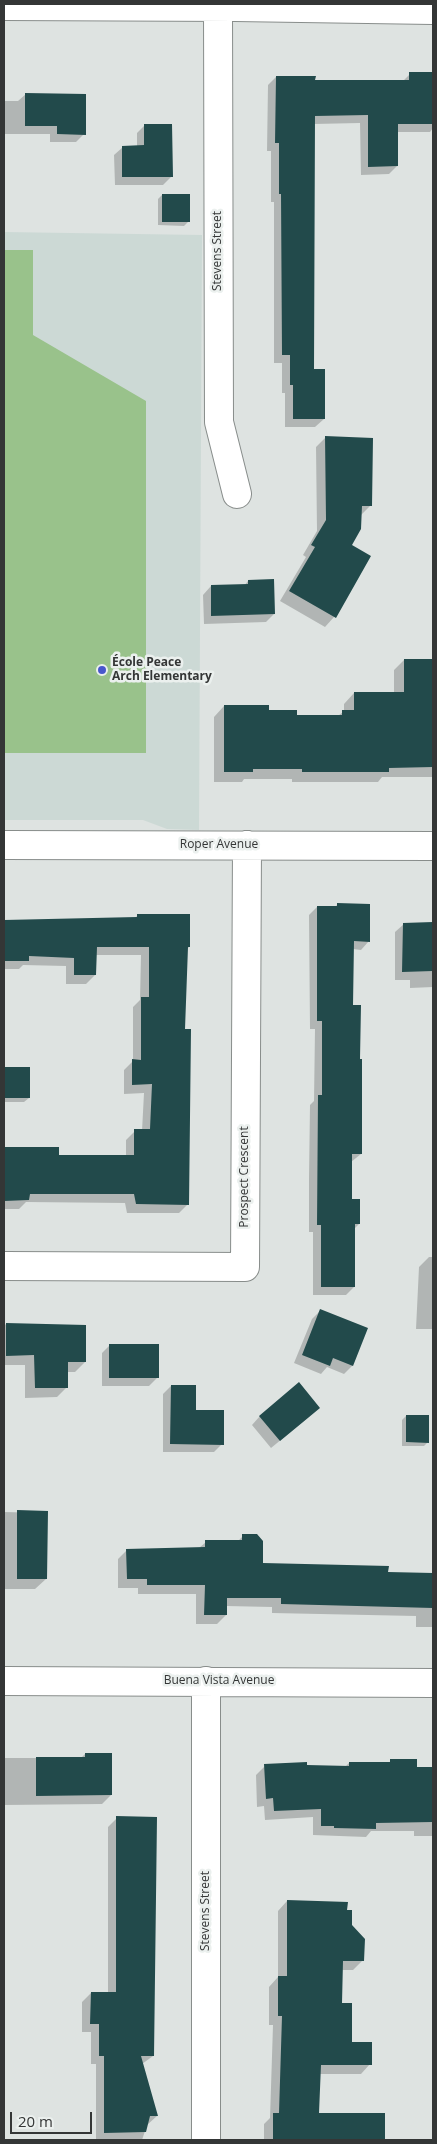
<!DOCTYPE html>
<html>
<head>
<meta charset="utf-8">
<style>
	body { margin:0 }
	#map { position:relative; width:437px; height:2144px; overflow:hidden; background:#dee3e1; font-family:"Open Sans",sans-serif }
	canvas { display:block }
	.frame { position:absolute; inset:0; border:5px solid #343636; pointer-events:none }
	.scale { position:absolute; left:10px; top:2112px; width:82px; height:22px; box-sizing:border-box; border:2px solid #343636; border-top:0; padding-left:6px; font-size:15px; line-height:18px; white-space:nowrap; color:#343636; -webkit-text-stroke:4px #ebf0ee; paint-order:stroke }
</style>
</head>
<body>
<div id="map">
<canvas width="437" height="2144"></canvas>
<div class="frame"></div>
<div class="scale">20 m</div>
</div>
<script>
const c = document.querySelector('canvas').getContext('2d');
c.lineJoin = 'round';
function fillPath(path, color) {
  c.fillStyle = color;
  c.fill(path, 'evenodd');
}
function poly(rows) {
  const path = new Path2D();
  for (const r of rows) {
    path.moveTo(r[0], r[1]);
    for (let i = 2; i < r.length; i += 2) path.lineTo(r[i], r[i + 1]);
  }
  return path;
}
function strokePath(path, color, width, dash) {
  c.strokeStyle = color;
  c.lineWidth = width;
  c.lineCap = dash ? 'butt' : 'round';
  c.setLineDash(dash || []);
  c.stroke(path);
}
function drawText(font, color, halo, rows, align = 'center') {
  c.font = font + ' "Open Sans",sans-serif';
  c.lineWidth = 5;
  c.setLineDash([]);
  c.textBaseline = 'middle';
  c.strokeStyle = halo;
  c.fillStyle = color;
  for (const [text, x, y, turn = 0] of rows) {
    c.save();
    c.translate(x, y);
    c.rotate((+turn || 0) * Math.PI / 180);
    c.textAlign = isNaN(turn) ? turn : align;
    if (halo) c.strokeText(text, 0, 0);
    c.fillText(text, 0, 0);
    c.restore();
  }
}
const built = poly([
	[4,232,202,235,199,830,167,829,143,820,4,820]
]);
const green = poly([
	[4,250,33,250,33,335,146,401,146,753,4,753]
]);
const shadow = poly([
	[410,74,433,74,433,128,430,132,397,132,397,166,389,174,361,175,360,123,314,124,313,370,324,419,315,427,285,427,285,393,282,393,282,363,274,363,274,202,271,202,271,151,267,151,268,85,276,77,314,82,403,81],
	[26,94,84,134,76,142,50,142,50,134,4,134,4,101,18,101],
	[145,125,171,177,163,185,115,185,114,155,123,147,137,147,137,133],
	[162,195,188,222,184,226,158,225,158,199],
	[326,437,371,505,360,516,350,546,370,557,334,617,325,627,280,601,306,557,303,555,317,531,316,447],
	[248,581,274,614,266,622,204,624,203,595,211,586,244,586],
	[404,660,433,660,433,777,382,777,378,782,292,782,292,779,244,779,242,782,214,782,214,717,224,706,296,716,338,716,344,711,344,704,354,693,394,693,394,670],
	[338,904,369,941,361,950,353,949,352,1006,359,1061,361,1154,351,1162,351,1200,359,1224,354,1229,354,1287,346,1295,313,1295,313,1232,309,1232,309,1178,310,1105,314,1101,315,1029,310,1029,309,915,317,907,335,907],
	[138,915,189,947,187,949,183,1031,188,1204,179,1213,127,1213,125,1203,26,1202,19,1209,4,1209,4,1149,57,1156,126,1156,126,1140,135,1131,142,1131,144,1093,124,1094,124,1070,133,1061,133,1007,140,1000,141,955,95,955,95,975,86,984,66,984,66,966,23,965,19,969,4,969,4,921,135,918],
	[433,923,433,987,410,988,410,980,395,980,395,932,404,924],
	[4,1068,29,1098,24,1102,4,1102],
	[429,1257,433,1257,433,1329,416,1329,419,1267],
	[320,1311,366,1329,352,1366,344,1374,327,1367,321,1374,294,1363,312,1319],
	[6,1324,85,1362,75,1372,67,1372,67,1387,57,1397,25,1398,25,1365,4,1365,4,1326],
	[110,1345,157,1378,149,1386,102,1386,102,1353],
	[171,1386,222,1444,214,1452,163,1452,163,1394],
	[260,1416,310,1416,271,1448,252,1425],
	[406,1416,428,1442,424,1446,402,1446,402,1420],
	[4,1512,46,1513,46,1579,35,1589,4,1589],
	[243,1536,262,1564,387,1573,433,1574,433,1627,416,1627,416,1616,272,1613,272,1607,226,1606,226,1615,217,1624,196,1624,196,1594,138,1594,138,1588,118,1588,118,1559,127,1550,199,1548,206,1542,237,1542],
	[85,1754,111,1795,102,1804,4,1805,4,1758,81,1758],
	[391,1761,416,1768,433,1768,433,1836,414,1836,414,1831,371,1831,366,1837,313,1835,313,1817,265,1820,264,1806,257,1807,256,1775,265,1766,345,1767,349,1763,388,1763],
	[117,1818,153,2056,142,2064,157,2116,147,2125,142,2140,96,2140,96,2064,91,2064,91,2032,82,2032,82,2002,91,1993,108,1993,108,1827],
	[287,1901,346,1912,363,1960,353,1970,341,1970,341,2004,351,2043,370,2064,361,2074,319,2074,318,2114,384,2114,384,2140,264,2140,264,2124,270,2118,273,2025,269,2025,269,1987,278,1977,278,1911]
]);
const building = poly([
	[409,72,433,72,433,124,398,124,398,166,368,167,368,115,315,116,314,369,325,369,325,419,293,419,293,385,290,385,290,355,282,355,281,194,279,194,279,143,275,143,276,76,316,76,315,80,409,80],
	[25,93,86,94,86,135,57,134,57,126,25,126],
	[144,124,172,124,173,177,122,177,122,146,144,145],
	[162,194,190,194,190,222,162,222],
	[325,436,373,438,372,506,362,506,361,529,352,545,371,556,336,618,289,591,315,547,311,545,326,520],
	[274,579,275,614,211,616,211,585,248,584,248,580],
	[404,659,433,659,433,767,389,768,389,772,302,772,302,769,253,769,253,772,224,772,224,705,269,705,269,710,297,710,297,715,342,715,342,710,354,710,354,692,404,692],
	[337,903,370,904,370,942,354,941,353,1005,361,1005,360,1059,362,1059,362,1154,352,1154,352,1199,360,1199,360,1224,355,1224,355,1287,321,1287,321,1225,317,1225,318,1095,322,1095,322,1021,317,1021,317,906,337,906],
	[137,914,190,914,190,947,188,947,185,1029,191,1029,189,1205,136,1204,134,1194,30,1194,29,1200,4,1201,4,1147,59,1147,59,1155,134,1155,134,1129,150,1129,152,1084,132,1085,132,1059,141,1060,141,997,149,997,149,947,97,947,96,975,74,975,74,958,29,956,29,961,4,961,4,920,137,917],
	[433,922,433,971,402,972,403,923],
	[4,1067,30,1067,30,1098,4,1098],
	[320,1309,368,1328,353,1366,333,1358,330,1366,302,1355],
	[6,1323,86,1325,86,1362,68,1362,68,1388,35,1388,34,1355,6,1356],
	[109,1344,159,1344,159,1378,109,1378],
	[299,1382,320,1408,280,1441,259,1416],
	[171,1385,196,1385,196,1410,224,1410,224,1445,170,1444],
	[406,1415,429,1415,429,1443,406,1442],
	[17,1510,48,1511,47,1579,17,1579],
	[242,1534,257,1534,263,1541,263,1563,389,1566,388,1572,433,1573,433,1608,281,1604,281,1598,227,1598,227,1615,204,1615,205,1585,147,1585,147,1579,127,1579,126,1549,205,1547,205,1540,242,1540],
	[85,1753,112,1753,112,1795,36,1796,36,1757,85,1757],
	[390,1759,417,1759,417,1767,433,1767,433,1822,376,1823,376,1829,334,1828,334,1826,321,1826,321,1809,274,1811,273,1798,266,1799,264,1764,307,1762,307,1765,349,1766,349,1762,390,1762],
	[116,1816,157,1817,154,2056,141,2056,158,2116,150,2116,146,2132,104,2133,104,2056,99,2056,99,2024,90,2024,91,1992,116,1992],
	[287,1900,348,1902,347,1910,352,1910,352,1925,365,1939,364,1961,343,1961,342,2003,352,2003,352,2042,372,2042,372,2065,321,2065,319,2113,385,2113,385,2140,273,2140,273,2113,279,2113,282,2016,278,2016,278,1976,287,1976]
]);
const minor = poly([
	[4,6,235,7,433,10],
	[218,7,219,422,237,494],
	[4,845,433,846],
	[4,1266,245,1267,247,845],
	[4,1681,433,1683],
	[206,2140,206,1681]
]);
const markers = [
	[102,670,5,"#4857cc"]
];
const streetNames = [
	["Stevens Street",218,251,-90],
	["Roper Avenue",219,845],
	["Prospect Crescent",245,1177,-90],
	["Buena Vista Avenue",219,1681],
	["Stevens Street",206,1911,-90]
];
const poiNames = [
	["École Peace",112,663],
	["Arch Elementary",112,677]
];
fillPath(built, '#ccd9d5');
fillPath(green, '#99c28b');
fillPath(shadow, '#0003');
fillPath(building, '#224a4b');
strokePath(minor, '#888d8b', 30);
strokePath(minor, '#fff', 28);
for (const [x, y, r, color] of markers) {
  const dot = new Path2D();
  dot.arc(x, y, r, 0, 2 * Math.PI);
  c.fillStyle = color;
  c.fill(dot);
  strokePath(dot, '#ebf0ee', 2);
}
drawText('12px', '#343636', '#ebf0ee', streetNames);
drawText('bold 12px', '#343636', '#ebf0ee', poiNames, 'left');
</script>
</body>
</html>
